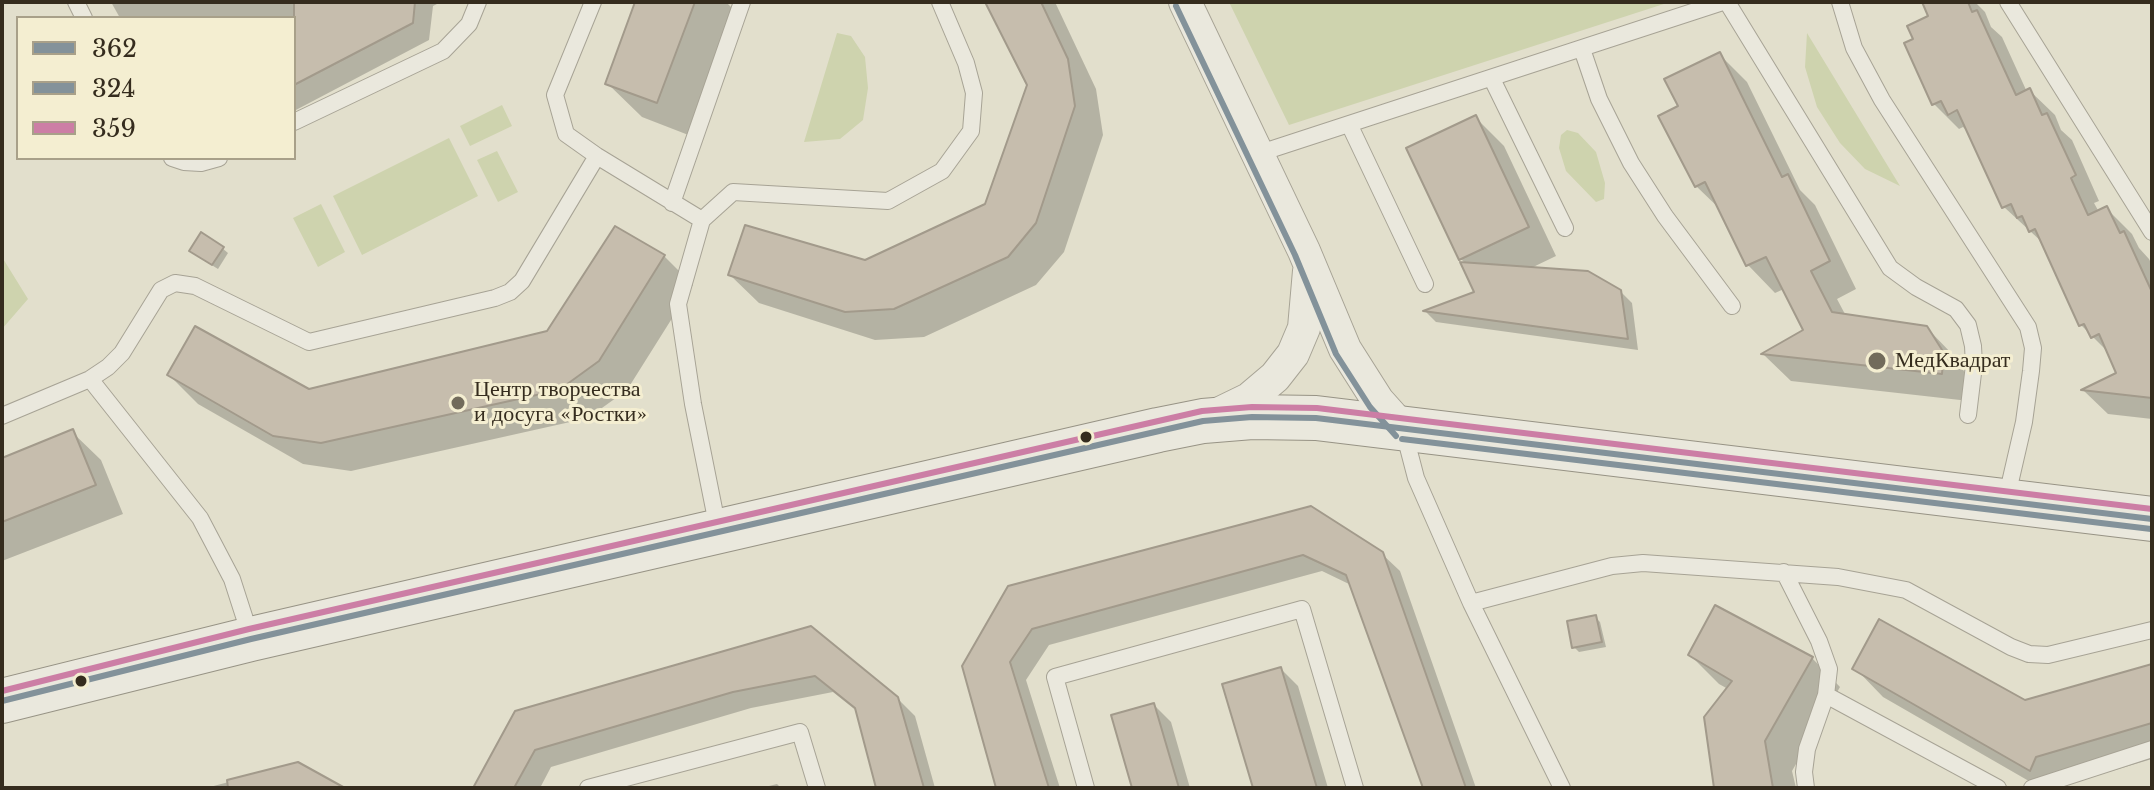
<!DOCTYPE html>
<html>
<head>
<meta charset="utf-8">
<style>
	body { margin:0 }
	#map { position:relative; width:2154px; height:790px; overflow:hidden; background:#e2dfcc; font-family:"Libre Baskerville",serif }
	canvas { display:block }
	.frame { position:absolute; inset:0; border:4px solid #352c1e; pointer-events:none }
	.legend { position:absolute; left:16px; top:16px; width:280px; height:144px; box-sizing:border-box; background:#f4eed1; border:2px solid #a8a089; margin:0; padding:10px 14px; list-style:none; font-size:24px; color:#352c1e }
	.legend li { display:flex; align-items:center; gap:16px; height:40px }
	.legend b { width:40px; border:2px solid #a8a089 }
</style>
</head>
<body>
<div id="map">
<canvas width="2154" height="790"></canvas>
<div class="frame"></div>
<ul class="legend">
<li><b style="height:10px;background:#83929a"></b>362</li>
<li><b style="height:10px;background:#83929a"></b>324</li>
<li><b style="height:10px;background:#cc7ea5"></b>359</li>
</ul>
</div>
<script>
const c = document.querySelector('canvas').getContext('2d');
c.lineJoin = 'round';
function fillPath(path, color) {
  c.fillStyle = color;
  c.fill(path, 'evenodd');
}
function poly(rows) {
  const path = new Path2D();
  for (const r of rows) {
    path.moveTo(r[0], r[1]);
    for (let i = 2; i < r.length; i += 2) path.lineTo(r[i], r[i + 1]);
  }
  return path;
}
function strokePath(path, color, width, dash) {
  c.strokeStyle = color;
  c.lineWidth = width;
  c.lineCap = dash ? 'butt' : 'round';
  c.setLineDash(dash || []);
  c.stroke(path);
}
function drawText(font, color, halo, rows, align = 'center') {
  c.font = font + ' "Libre Baskerville",serif';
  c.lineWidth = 6;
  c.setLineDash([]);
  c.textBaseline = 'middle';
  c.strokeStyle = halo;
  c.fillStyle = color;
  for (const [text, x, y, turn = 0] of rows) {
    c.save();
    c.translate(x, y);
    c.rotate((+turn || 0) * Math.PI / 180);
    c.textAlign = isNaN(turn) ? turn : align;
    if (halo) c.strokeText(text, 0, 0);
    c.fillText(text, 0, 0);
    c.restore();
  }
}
const green = poly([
	[1229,2,1670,2,1289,125],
	[837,33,851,36,865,57,868,88,863,120,840,139,804,142],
	[1807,33,1900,186,1865,169,1840,143,1817,107,1805,67],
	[502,105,512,126,470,146,460,126],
	[1567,130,1578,133,1596,152,1605,183,1604,199,1596,202,1566,171,1559,148,1561,135],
	[449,138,478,196,362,255,333,196],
	[497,151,518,192,498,202,477,160],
	[321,204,345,252,318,267,293,218],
	[2,257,28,299,2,329]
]);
const shadow = poly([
	[111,2,441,2,433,6,429,40,294,111,294,18,120,18],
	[638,2,726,2,737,13,691,136,642,117,607,83],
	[987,2,1055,2,1096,89,1103,135,1064,252,1036,285,924,337,875,340,759,303,730,275,865,262,986,206,1029,85],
	[1927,2,1975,2,1985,12,1991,27,2002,37,2027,92,2029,90,2055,115,2061,130,2072,140,2099,201,2094,203,2099,212,2107,209,2132,234,2139,248,2149,259,2152,265,2152,419,2108,414,2084,391,2119,374,2111,355,2081,325,2043,243,2004,207,1971,135,1963,127,1959,129,1934,104,1916,40,1931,17],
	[1719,54,1747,82,1800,190,1815,205,1856,289,1837,299,1846,316,1926,327,1954,356,1971,382,1969,401,1791,381,1764,355,1805,331,1784,289,1775,293,1748,265,1722,211,1696,186,1680,107],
	[1476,118,1504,146,1556,256,1529,269,1620,291,1632,303,1638,350,1436,322,1426,312,1477,293,1466,264,1461,259],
	[222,248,228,253,218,269,197,256],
	[664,256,693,285,627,390,588,418,351,471,303,464,198,404,169,375,309,391,548,333],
	[72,432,101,460,123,514,2,561,2,460],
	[1310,508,1382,554,1400,571,1476,788,1426,788,1351,585,1322,571,1049,645,1026,680,1060,788,998,788,1009,588],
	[1595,617,1600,622,1606,647,1579,652,1574,647],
	[811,628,897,698,915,716,935,788,878,788,858,712,833,692,751,708,551,767,540,788,475,788,517,712],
	[1690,655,1812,658,1840,687,1792,771,1796,788,1716,788,1728,689,1719,684],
	[2152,666,2152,759,2065,785,2063,788,2041,788,1883,697,1855,668,2025,702],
	[1281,669,1298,686,1328,788,1255,788],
	[1154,705,1171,722,1190,788,1134,788],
	[297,764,341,788,206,788],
	[777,784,781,788,761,788]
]);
const building = poly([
	[294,2,415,2,413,23,294,85,294,2],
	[635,2,695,2,657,103,605,84,635,2],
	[985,2,1041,2,1068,59,1075,106,1036,223,1008,257,894,309,845,312,728,275,745,225,865,260,985,204,1027,85,985,2],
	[1922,2,1968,2,1972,12,1977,10,2016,95,2030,88,2042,115,2047,113,2076,175,2071,178,2088,215,2107,206,2120,233,2124,231,2152,292,2152,398,2081,390,2116,373,2099,334,2091,338,2084,324,2079,326,2035,229,2029,232,2022,216,2017,218,2011,204,2002,208,1957,110,1948,115,1941,101,1932,105,1904,43,1913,39,1907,26,1928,16,1922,2],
	[1720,52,1782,177,1788,174,1830,261,1811,271,1832,312,1927,326,1944,353,1942,374,1761,354,1803,330,1766,257,1746,266,1705,182,1695,187,1658,116,1678,106,1664,79,1720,52],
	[1476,115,1529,227,1459,260,1406,148,1476,115],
	[615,226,665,255,599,361,559,390,321,443,273,436,167,375,195,326,309,389,547,331,615,226],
	[201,232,224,247,212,265,189,251,201,232],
	[1460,262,1588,271,1621,290,1628,339,1423,311,1474,292,1460,262],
	[73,429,96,485,2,522,2,458,73,429],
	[1311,506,1383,552,1466,788,1423,788,1346,575,1303,555,1032,629,1010,662,1049,788,996,788,962,666,1008,586,1311,506],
	[1715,605,1813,657,1765,741,1773,788,1714,788,1704,717,1732,681,1688,655,1715,605],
	[1596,615,1602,642,1572,648,1567,621,1596,615],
	[1879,619,2025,700,2152,664,2152,723,2036,757,2030,771,1852,669,1879,619],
	[811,626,898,697,924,788,876,788,855,708,815,676,733,692,535,750,514,788,473,788,515,711,811,626],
	[1281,667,1317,788,1253,788,1222,684,1281,667],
	[1154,703,1179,788,1132,788,1111,715,1154,703],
	[298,762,345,788,228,788,227,780,298,762]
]);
const lane = poly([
	[76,2,84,18],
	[593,2,555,95,566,134,597,156,702,220],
	[1727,2,1890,268,1916,287,1956,309,1968,325,1973,346,1974,365,1968,415],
	[1840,2,1854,48,1882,100,2028,327,2033,348,2031,371,2024,422,2006,500],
	[2008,2,2152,232],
	[1582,49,1599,99,1631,163,1665,216,1732,306],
	[1492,79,1565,228],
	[294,122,443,51,469,24,478,2],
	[1350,126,1425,284],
	[1257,154,1723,2],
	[172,158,184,162,201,163,219,158],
	[672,203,742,2],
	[90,379,200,518,232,579,251,638],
	[2,416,90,379,108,367,122,353,161,290,175,283,195,286,309,342,495,298,510,292,522,281,597,156],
	[1404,432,1416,478,1471,603,1562,788],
	[718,529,693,404,678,304,702,220,733,192,888,201,942,171,971,131,974,93,966,63,940,2],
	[1784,572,1819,641,1829,669,1826,695,1807,749,1804,772,1806,788],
	[1471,603,1612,566,1643,563,1838,577,1906,590,2011,647,2029,654,2048,655,2152,630],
	[1826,695,1998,788],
	[588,788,800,732,817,788],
	[1086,788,1055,677,1302,609,1355,788],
	[2032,788,2152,749]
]);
const street = poly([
	[1185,2,1304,251,1345,349,1378,401,1403,429],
	[1216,415,1249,399,1275,377,1293,354,1304,328,1309,271]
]);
const secondary = poly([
	[2,701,251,639,1158,430,1203,421,1252,417,1316,418,2152,519]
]);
const bus1 = poly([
	[2,701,251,639,1203,421,1252,417,1316,418,2152,519]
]);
const bus2 = poly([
	[1176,6,1295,255,1336,354,1370,407,1396,436],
	[1402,439,2151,529]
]);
const bus3 = poly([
	[2,691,249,629,1202,411,1252,407,1317,408,2152,509]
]);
const markers = [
	[1877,361,10,"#726b5b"],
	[458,403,8,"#726b5b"],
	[1086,437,7,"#352c1e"],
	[81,681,7,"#352c1e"]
];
const poiNames = [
	["МедКвадрат",1895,361],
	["Центр творчества",474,390],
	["и досуга «Ростки»",474,415]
];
fillPath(green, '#ced3ae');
fillPath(shadow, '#0003');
fillPath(building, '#c6bdad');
strokePath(building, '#a29a8b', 2);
strokePath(lane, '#a7a395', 18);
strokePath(street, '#a7a395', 34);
strokePath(secondary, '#979385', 46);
strokePath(lane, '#eae8dd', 16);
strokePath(street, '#eae8dd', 32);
strokePath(secondary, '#eae8dd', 44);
strokePath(bus1, '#83929a', 6);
strokePath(bus2, '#83929a', 6);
strokePath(bus3, '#cc7ea5', 6);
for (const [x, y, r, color] of markers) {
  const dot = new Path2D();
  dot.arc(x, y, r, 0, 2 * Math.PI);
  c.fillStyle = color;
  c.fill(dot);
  strokePath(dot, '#f4eed1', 3);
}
drawText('22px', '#352c1e', '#f4eed1', poiNames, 'left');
</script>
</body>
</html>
